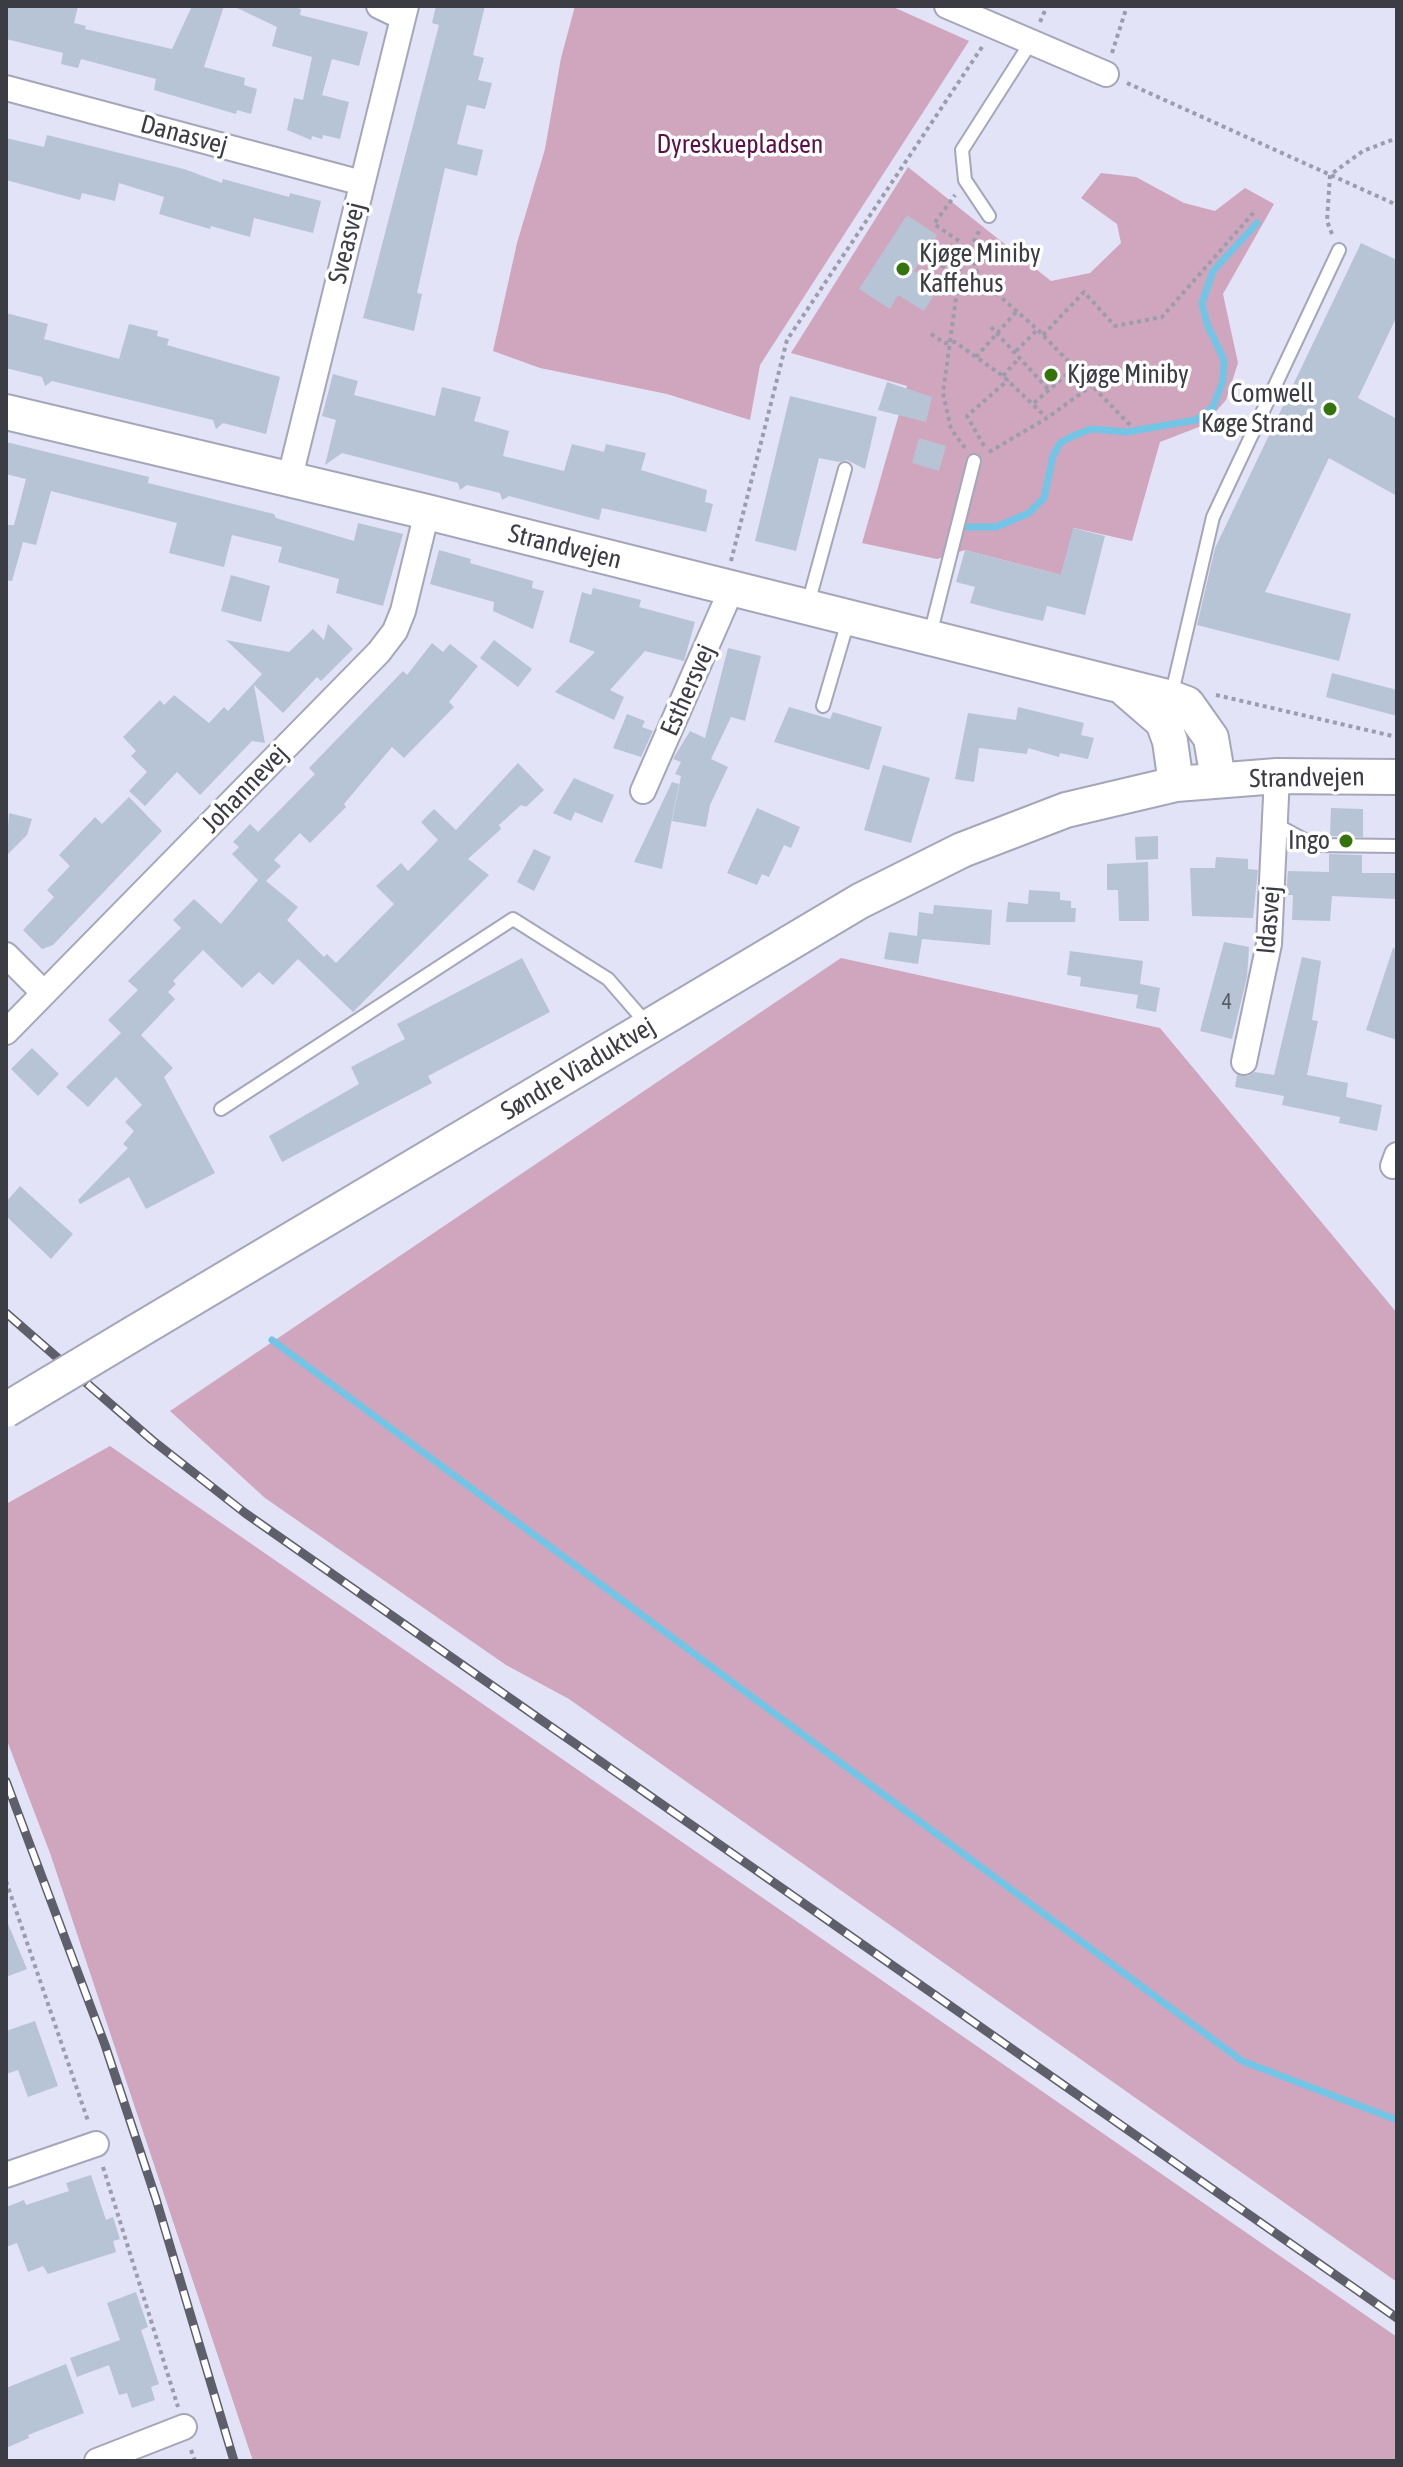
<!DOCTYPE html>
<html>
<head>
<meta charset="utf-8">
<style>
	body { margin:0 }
	#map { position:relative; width:1403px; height:2467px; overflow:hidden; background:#e2e3f7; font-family:"Asap Condensed",sans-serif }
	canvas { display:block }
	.frame { position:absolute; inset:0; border:8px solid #3b3c44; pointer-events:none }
</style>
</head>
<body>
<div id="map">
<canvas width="1403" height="2467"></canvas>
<div class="frame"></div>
</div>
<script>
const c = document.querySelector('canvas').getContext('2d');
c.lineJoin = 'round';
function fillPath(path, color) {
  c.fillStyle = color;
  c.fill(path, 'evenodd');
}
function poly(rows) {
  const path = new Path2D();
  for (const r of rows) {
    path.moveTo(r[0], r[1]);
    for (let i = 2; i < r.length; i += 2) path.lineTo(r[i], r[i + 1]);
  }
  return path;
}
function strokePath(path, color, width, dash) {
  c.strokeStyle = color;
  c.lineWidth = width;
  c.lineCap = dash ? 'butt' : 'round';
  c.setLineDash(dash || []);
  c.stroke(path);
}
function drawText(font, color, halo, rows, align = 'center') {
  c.font = font + ' "Asap Condensed",sans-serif';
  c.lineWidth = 7;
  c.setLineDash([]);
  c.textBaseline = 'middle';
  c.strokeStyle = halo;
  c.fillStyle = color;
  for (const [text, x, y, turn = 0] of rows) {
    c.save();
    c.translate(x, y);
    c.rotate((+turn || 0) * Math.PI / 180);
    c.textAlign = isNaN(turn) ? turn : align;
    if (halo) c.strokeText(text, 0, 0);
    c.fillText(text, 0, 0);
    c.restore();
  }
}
const green = poly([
	[575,6,891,6,969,41,760,365,750,420,667,394,540,368,493,351,517,243,545,149,561,58],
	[908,167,1051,281,1090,273,1121,243,1117,224,1081,198,1101,173,1136,177,1184,203,1215,211,1245,188,1274,204,1223,294,1238,363,1226,400,1204,425,1160,442,1132,541,1074,528,1061,575,965,550,937,559,862,543,907,386,791,353],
	[841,958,1160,1028,1397,1313,1397,2282,569,1699,506,1665,265,1498,170,1411],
	[110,1446,1397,2337,1397,2461,253,2461,50,1853,6,1738,6,1504]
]);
const stream = poly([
	[966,527,996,527,1029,513,1044,498,1053,456,1060,443,1073,436,1091,429,1127,432,1196,420,1213,407,1223,381,1224,360,1207,324,1202,303,1213,271,1257,223],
	[272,1340,1242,2061,1397,2120]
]);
const building = poly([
	[6,6,78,6,74,23,86,26,85,29,172,49,192,6,224,6,204,67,245,78,244,85,257,89,251,114,237,110,236,114,154,90,156,79,81,59,78,68,61,64,63,53,6,39],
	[233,6,291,6,301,9,300,15,368,32,359,66,332,59,322,95,349,102,340,139,323,135,322,139,312,136,311,140,287,130,294,98,303,100,312,57,272,46,277,27],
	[436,6,485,6,473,55,484,58,478,80,492,83,485,109,467,105,457,144,483,150,477,176,445,168,417,293,422,294,414,331,363,318,439,25,432,23],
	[47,135,184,169,222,183,223,179,289,197,290,193,321,201,313,233,254,218,250,237,211,226,210,229,159,214,164,197,119,183,115,201,82,193,80,200,6,180,6,138,44,147],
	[907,215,937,235,914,271,939,287,924,311,898,295,890,309,859,289],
	[1361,243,1397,260,1397,316,1358,398,1397,419,1397,496,1329,458,1265,592,1351,614,1339,661,1197,625,1215,548],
	[6,313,48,324,44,339,119,359,129,324,158,331,157,336,169,339,167,345,280,377,266,434,223,423,216,429,213,420,52,381,45,386,42,377,6,368],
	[333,374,358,381,354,395,435,416,442,387,481,397,474,421,509,431,503,456,548,467,564,471,572,444,604,452,606,444,646,453,641,470,707,490,705,502,713,504,706,532,602,508,599,520,509,496,502,500,500,493,467,485,460,490,458,483,342,453,325,465,336,420,322,416],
	[887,382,932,397,926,422,878,410],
	[790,396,877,417,865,469,847,460,839,462,819,458,796,551,755,541],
	[919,438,946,446,939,471,912,463],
	[6,442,149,477,148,483,274,514,276,518,354,541,358,523,403,534,383,606,336,593,339,579,278,562,282,547,232,535,224,567,169,553,177,523,51,491,36,545,23,542,12,581,6,580,6,525,14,525,26,479,6,474],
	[1073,528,1105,536,1085,615,1047,606,1043,621,1004,612,970,603,975,587,956,582,965,550,1061,575],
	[439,550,471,559,470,563,533,581,532,588,544,591,533,629,493,611,494,602,430,584],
	[231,575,270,586,261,622,221,611],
	[593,588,641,600,639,607,695,622,684,661,645,651,610,690,624,697,614,720,555,692,595,652,569,642,582,592,591,595],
	[328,624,353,649,321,681,317,677,283,713,254,685,265,743,252,741,200,795,177,772,145,806,129,791,147,772,131,756,136,751,123,737,160,700,164,705,174,695,209,723,224,707,228,711,262,674,226,640,289,652,313,629,324,640],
	[494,640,532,669,518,687,480,658],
	[432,643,443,652,450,644,478,666,449,702,454,707,404,758,392,747,344,804,346,807,310,843,300,833,274,860,281,866,266,881,298,907,287,920,324,957,327,954,336,963,394,904,376,886,401,863,408,871,438,840,421,822,434,809,456,830,518,763,544,790,526,807,521,805,499,825,501,829,468,859,489,875,353,1012,298,959,273,985,259,972,242,988,203,950,173,981,176,984,168,992,175,999,141,1035,173,1068,164,1077,215,1173,146,1209,129,1177,80,1204,78,1200,128,1148,123,1144,134,1131,125,1122,142,1105,116,1077,88,1107,66,1087,121,1033,108,1020,138,990,128,981,181,928,173,920,194,899,221,924,258,880,232,854,239,847,233,842,250,824,258,832,315,774,309,768,403,671,407,675],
	[728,648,761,656,745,721,731,717,711,759,728,767,710,805,706,827,672,821,681,776,675,774,681,762,673,759,690,731,705,738],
	[1332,673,1397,690,1397,716,1326,697],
	[789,707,830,719,833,712,882,727,869,770,774,742],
	[1018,707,1084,723,1081,735,1094,738,1088,759,1060,753,1059,757,1028,748,1027,754,979,748,974,782,955,779,968,713,1016,720],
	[627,714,645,721,642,727,653,731,641,757,613,748],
	[883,765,930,778,911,843,864,830],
	[574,778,614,795,602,823,575,812,571,821,553,813],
	[672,782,679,784,662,869,634,862],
	[129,797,162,831,53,945,42,949,23,930,54,897,47,890,70,866,59,855,95,817,102,824],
	[757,808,800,827,791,848,784,845,769,877,762,874,757,885,727,873],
	[1331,808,1363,809,1363,837,1330,836],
	[9,813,32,819,27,835,6,856],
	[1158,836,1158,859,1136,860,1135,837],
	[534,849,551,857,534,891,517,882],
	[1329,854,1362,855,1362,873,1397,873,1397,899,1332,896,1330,921,1292,920,1293,895,1286,895,1288,871,1329,872],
	[1216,857,1248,859,1248,869,1258,870,1253,918,1192,916,1190,868,1215,868],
	[1148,862,1149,921,1119,921,1118,890,1107,890,1107,864],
	[1029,890,1060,892,1060,900,1071,901,1071,908,1076,908,1075,922,1006,922,1008,902,1028,904],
	[934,905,992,910,990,945,922,939,918,964,884,959,889,932,917,936,919,912,933,914],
	[1224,942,1249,947,1247,977,1232,1039,1200,1031],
	[1393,948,1397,949,1397,1040,1366,1030],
	[1070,951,1143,961,1140,984,1160,988,1156,1012,1136,1008,1138,995,1080,986,1081,977,1067,975],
	[1302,957,1321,961,1312,1020,1318,1021,1307,1075,1348,1083,1346,1097,1382,1105,1377,1131,1339,1123,1340,1117,1282,1105,1284,1096,1235,1087,1237,1075,1248,1076,1255,1072,1274,1075],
	[522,958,550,1012,428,1076,432,1083,282,1162,269,1136,359,1084,351,1067,405,1039,397,1024],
	[32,1048,59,1074,38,1096,11,1069],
	[20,1186,73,1234,51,1259,6,1216,6,1202],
	[6,1919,27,1969,6,1977],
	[35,2021,58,2086,28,2097,18,2070,6,2074,6,2031],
	[91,2175,106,2220,113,2217,120,2239,113,2241,116,2252,48,2274,43,2266,28,2272,17,2243,6,2247,6,2207,24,2200,26,2205,69,2191,66,2183],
	[136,2292,148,2327,141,2330,159,2384,151,2387,155,2400,132,2408,127,2393,119,2395,109,2365,77,2377,70,2358,120,2340,107,2303],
	[66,2364,84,2413,28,2435,29,2438,6,2448,6,2388]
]);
const path = poly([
	[1040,22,1047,6],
	[1112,53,1127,6],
	[1127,83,1397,205],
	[1332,234,1327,221,1330,175,1363,151,1397,138],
	[971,246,978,277,1038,330,1130,425],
	[942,268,959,241,934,224,955,195],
	[991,327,1049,390],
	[931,334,945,343,955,342,1003,376,1046,417],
	[1043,335,1084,292,1115,326,1162,317,1255,211],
	[1016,351,1037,330],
	[976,357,1017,311],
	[1003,376,1020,357],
	[1034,403,1074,368],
	[984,446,967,416,1008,380],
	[965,448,951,429,943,393,960,269,980,229],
	[989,452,1047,418,1091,386],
	[731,561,787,340,982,47],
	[1216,695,1397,737],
	[6,1881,88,2121],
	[103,2167,178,2407],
	[191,2450,195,2461]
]);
const lane = poly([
	[989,216,965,180,962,150,1031,42],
	[808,604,845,469],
	[930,635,974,461],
	[1171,697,1213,517,1339,250],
	[823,706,848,621],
	[1275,824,1314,845,1397,846],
	[221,1109,513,919,608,979,647,1024]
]);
const street = poly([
	[379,6,402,17],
	[947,6,1106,74],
	[6,88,362,183],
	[289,481,406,6],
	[643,791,732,588],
	[6,955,44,993],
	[6,1032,379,652,395,631,403,611,427,512],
	[1244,1062,1269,944,1277,776],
	[1393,1166,1397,1155],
	[6,2175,96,2144],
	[97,2461,184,2427]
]);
const secondary = poly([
	[6,412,427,512,1171,698,1187,704,1211,738,1218,779],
	[1126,690,1163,722,1170,741,1176,784],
	[136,1332,860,901,962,850,1066,810,1176,784,1277,776,1397,777]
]);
const rail = poly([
	[6,1313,152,1440,245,1513,1397,2318],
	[6,1781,105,2045,156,2199,234,2461]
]);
const secondaryBridge = poly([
	[6,1410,136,1332]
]);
const markers = [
	[903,269,8,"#35740d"],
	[1051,375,8,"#35740d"],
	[1330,409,8,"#35740d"],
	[1346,841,8,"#35740d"]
];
const numberNames = [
	["4",1227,1002]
];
const streetNames = [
	["Danasvej",184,135,15],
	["Sveasvej",347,243,-76],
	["Strandvejen",565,547,14],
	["Esthersvej",688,690,-66],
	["Strandvejen",1307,778,-1],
	["Johannevej",245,789,-46],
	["Idasvej",1269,920,-85],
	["Søndre Viaduktvej",578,1069,-31]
];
const parkNames = [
	["Dyreskuepladsen",740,145]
];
const poiNames = [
	["Kjøge Miniby",919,254],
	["Kaffehus",919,284],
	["Kjøge Miniby",1067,375],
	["Comwell",1314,394,"right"],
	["Køge Strand",1314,424,"right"],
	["Ingo",1330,841,"right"]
];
fillPath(green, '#d0a5be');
strokePath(stream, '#72c5e5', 7);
fillPath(building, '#b7c4d5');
strokePath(lane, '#a5a6b9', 16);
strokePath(street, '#a5a6b9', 28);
strokePath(secondary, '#a5a6b9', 38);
strokePath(path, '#9c9dac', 4, [4, 4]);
strokePath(lane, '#fff', 12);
strokePath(street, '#fff', 24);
strokePath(secondary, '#fff', 34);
strokePath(rail, '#5e5f6a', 9);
strokePath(rail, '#fff', 6, [18]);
strokePath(secondaryBridge, '#a5a6b9', 38, []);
strokePath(secondaryBridge, '#fff', 34);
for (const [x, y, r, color] of markers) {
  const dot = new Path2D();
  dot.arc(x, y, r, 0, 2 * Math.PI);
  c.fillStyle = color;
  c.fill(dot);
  strokePath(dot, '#fff', 3);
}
drawText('22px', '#5a5e68', null, numberNames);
drawText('26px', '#3b3c44', '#fff', streetNames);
drawText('26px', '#5d1046', '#fff', parkNames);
drawText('26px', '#3b3c44', '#fff', poiNames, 'left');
</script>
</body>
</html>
